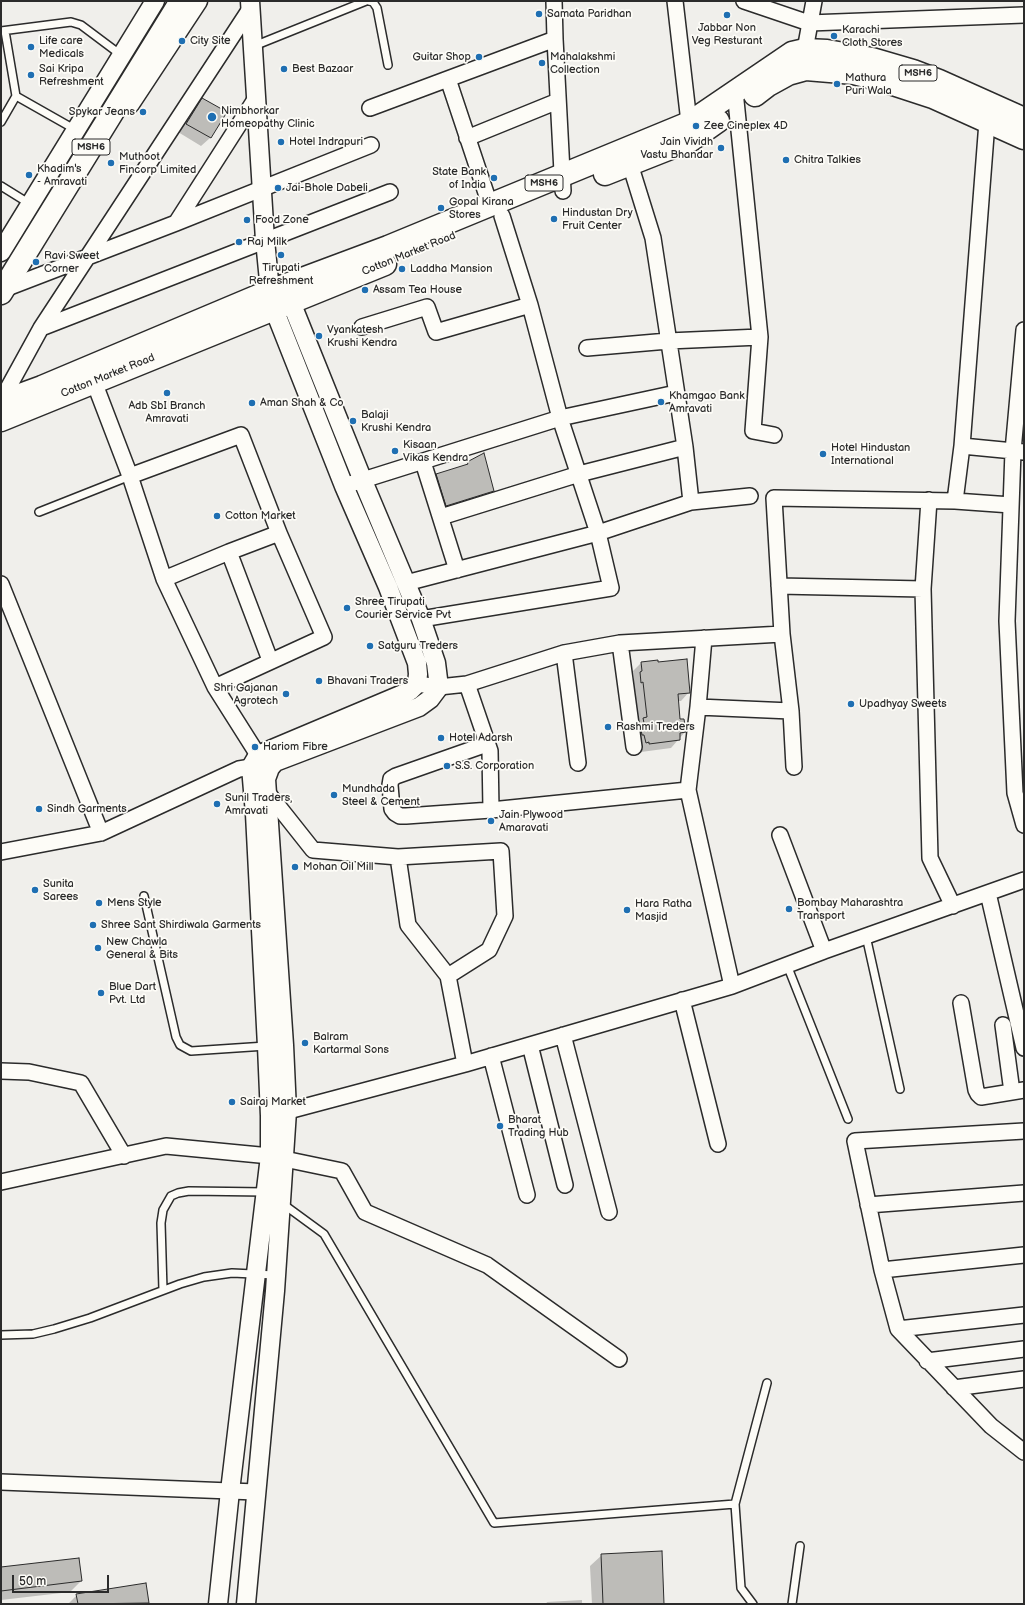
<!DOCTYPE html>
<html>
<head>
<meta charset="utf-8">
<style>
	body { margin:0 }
	#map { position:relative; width:1025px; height:1605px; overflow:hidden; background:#f0efeb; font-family:"Balsamiq Sans",sans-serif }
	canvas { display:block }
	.frame { position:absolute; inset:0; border:2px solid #2b2b2b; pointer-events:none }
	.scale { position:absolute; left:12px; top:1575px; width:97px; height:18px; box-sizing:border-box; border:2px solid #2b2b2b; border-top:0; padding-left:5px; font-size:12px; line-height:14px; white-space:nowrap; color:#2b2b2b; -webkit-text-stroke:3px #fdfcf7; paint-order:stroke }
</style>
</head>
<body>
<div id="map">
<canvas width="1025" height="1605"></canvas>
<div class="frame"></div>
<div class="scale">50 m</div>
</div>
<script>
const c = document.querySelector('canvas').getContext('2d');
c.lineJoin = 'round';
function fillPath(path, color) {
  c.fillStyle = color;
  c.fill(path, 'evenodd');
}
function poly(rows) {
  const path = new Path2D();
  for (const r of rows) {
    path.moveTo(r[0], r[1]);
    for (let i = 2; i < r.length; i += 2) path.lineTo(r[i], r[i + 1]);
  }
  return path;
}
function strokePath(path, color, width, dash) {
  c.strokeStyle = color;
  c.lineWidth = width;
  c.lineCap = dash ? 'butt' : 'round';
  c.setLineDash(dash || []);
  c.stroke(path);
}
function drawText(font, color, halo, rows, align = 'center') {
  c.font = font + ' "Balsamiq Sans",sans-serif';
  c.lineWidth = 3.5;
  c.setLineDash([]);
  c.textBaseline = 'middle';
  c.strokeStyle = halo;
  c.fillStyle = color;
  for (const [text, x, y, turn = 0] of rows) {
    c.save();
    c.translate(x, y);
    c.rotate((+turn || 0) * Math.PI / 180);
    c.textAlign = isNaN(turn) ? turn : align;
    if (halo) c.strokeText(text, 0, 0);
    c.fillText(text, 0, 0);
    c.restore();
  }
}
const shadow = poly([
	[203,99,225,113,210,138,201,146,178,132,194,108],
	[468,463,493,491,486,498,439,513,429,483,437,475,464,467],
	[641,663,657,663,689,692,681,701,678,701,679,721,685,732,671,748,641,752,641,750,637,751,635,727,639,723,635,690,633,691,632,681,634,679,633,671],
	[602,1555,663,1604,592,1604,590,1566],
	[1,1568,81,1581,70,1592,1,1600],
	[77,1595,148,1603,147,1604,68,1604],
	[582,1600,582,1604,546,1604,547,1602]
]);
const building = poly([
	[202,98,227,112,211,138,186,124,202,98],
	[484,453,494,491,446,506,436,474,468,464,467,462,484,453],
	[687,659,690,693,678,694,680,719,684,719,686,732,680,733,680,740,649,744,649,742,646,743,644,735,642,735,640,724,644,723,643,718,647,717,643,682,641,683,640,672,642,671,641,662,658,660,658,662,687,659],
	[662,1551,664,1604,603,1604,601,1554,662,1551],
	[79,1558,82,1581,1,1591,1,1567,79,1558],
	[146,1583,149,1603,78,1604,76,1594,146,1583]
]);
const service = poly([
	[369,1,373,2,377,8,388,65],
	[1,31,71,22,81,25,121,55],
	[5,31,16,96],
	[254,46,366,1],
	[1,122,16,96,76,130],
	[1,186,30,204],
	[39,512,130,476],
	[144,896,176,1037,180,1045,191,1051,266,1046],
	[866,936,900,1089],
	[787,965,848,1119],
	[283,1204,324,1234,494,1523,735,1504],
	[163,1290,161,1223,163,1210,171,1196,178,1193,189,1191,266,1192],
	[1,1335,33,1334,54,1329,90,1318,180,1284,204,1277,232,1273,275,1275],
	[753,1604,741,1588,735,1504,767,1383],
	[792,1604,800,1546]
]);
const minor = poly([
	[554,1,555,39,563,191],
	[675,1,690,131],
	[744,1,809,23,1024,15],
	[805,59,805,50,814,1],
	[448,79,490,205],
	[735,91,760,337,753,431,774,435],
	[370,108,555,39],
	[987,122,962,446,1024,452],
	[467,138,558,101],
	[176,223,256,98],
	[7,288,176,223,371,145],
	[362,327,427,307,436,332,530,305],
	[41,328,390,192],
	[1024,330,1013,451,1007,621,1015,793,1024,825],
	[587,348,668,341,760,337],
	[91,374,130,476,164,579,215,687,258,755,265,763],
	[1,401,41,328,250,9],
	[423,462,457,570],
	[130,476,241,435,279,533,324,637,215,687],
	[344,486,560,418,676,393],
	[929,500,923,589,930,858,953,906],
	[955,501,1011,505],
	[691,502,750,496],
	[441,517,579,474,685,447],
	[229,552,270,660],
	[164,579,229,552,279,533],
	[406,583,598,533,691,502,685,447,653,238,630,164],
	[1,584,101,833],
	[779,586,923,589],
	[421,619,611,588,598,533,560,418,530,305,502,216],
	[704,638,698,707,791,711,794,767],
	[620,643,634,747],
	[564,653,578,763],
	[417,684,439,687,467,684,564,653,620,643,782,634],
	[467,684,490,751,491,810],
	[791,711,782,634,774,498,955,501,962,446],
	[487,744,396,776,391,779,390,785,392,809,395,813,400,816,406,816,491,810,688,790,732,986],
	[262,790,267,792,313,850,398,857,501,851,505,916,489,950,448,976,465,1064],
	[688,790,698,707],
	[780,835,824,951],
	[1,852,101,833,239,769,251,767,259,773],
	[398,857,408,925,448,976],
	[988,893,1024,1048],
	[682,1000,718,1144],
	[961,1003,976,1090,978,1094,981,1097,1024,1090],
	[1003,1025,1012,1092],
	[563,1035,609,1212],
	[530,1045,565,1185],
	[491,1056,527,1195],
	[1,1071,29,1072,81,1083,124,1156],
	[277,1114,465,1064,732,986,824,951,1024,880],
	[1024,1131,855,1141,882,1270,898,1329,991,1426,1024,1452],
	[1,1182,166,1146,270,1156,342,1171,365,1212,487,1265,619,1359],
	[868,1205,1024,1193],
	[882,1270,1024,1255],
	[898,1329,1024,1315],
	[927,1361,1024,1349],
	[954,1388,1024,1379],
	[1,1482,256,1492]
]);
const tertiary = poly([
	[130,104,198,1],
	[1,252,155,1],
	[218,1604,230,1491,270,1156,270,1116,267,1046,255,814,251,767,258,755,410,691,417,684,418,674,417,663,388,587,344,486,274,309,270,291,265,240,250,1],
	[246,1604,275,1291,287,1111,284,1045,266,779,270,768,275,762,419,707,430,699,439,687,436,663,421,619,363,481,291,302,285,290]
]);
const primary = poly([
	[755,95,768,85,788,74,806,69,854,73,878,79,933,97,1024,138],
	[605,174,691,140,718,121],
	[1,293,181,1],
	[1,402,42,387,270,291,388,247,689,123,792,53,805,50,827,51,872,59,913,71,939,81,1024,119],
	[1,420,385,264]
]);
const markers = [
	[539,14,4,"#1f6fb2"],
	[727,15,4,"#1f6fb2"],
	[834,36,4,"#1f6fb2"],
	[182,41,4,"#1f6fb2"],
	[31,47,4,"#1f6fb2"],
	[479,57,4,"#1f6fb2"],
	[542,63,4,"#1f6fb2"],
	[284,69,4,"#1f6fb2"],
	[31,75,4,"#1f6fb2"],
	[837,84,4,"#1f6fb2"],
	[143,112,4,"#1f6fb2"],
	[212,117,5,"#1f6fb2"],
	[696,126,4,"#1f6fb2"],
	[281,142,4,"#1f6fb2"],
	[721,148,4,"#1f6fb2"],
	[786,160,4,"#1f6fb2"],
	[111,163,4,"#1f6fb2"],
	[29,175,4,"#1f6fb2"],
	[494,178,4,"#1f6fb2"],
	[278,188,4,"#1f6fb2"],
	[441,208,4,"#1f6fb2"],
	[554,219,4,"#1f6fb2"],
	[247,220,4,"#1f6fb2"],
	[239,242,4,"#1f6fb2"],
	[281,255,4,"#1f6fb2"],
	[36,262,4,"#1f6fb2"],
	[402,269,4,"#1f6fb2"],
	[365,290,4,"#1f6fb2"],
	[319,336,4,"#1f6fb2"],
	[167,393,4,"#1f6fb2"],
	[661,402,4,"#1f6fb2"],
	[252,403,4,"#1f6fb2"],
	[353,421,4,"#1f6fb2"],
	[395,451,4,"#1f6fb2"],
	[823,454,4,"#1f6fb2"],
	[217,516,4,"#1f6fb2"],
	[347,608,4,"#1f6fb2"],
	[370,646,4,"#1f6fb2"],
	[319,681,4,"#1f6fb2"],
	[286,694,4,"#1f6fb2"],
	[851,704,4,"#1f6fb2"],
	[608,727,4,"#1f6fb2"],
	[441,738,4,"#1f6fb2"],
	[255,747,4,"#1f6fb2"],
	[447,766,4,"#1f6fb2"],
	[334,795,4,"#1f6fb2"],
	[217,804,4,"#1f6fb2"],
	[39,809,4,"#1f6fb2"],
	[491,821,4,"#1f6fb2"],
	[295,867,4,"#1f6fb2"],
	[35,890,4,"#1f6fb2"],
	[99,903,4,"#1f6fb2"],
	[789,909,4,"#1f6fb2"],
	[627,910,4,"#1f6fb2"],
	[93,925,4,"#1f6fb2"],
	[98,948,4,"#1f6fb2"],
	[101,993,4,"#1f6fb2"],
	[305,1043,4,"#1f6fb2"],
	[232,1102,4,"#1f6fb2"],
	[500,1126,4,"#1f6fb2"]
];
const shields = [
	[918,73,38],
	[91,147,38],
	[544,183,38]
];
const shieldNames = [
	["MSH6",918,73],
	["MSH6",91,147],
	["MSH6",544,183]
];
const poiNames = [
	["Samata Paridhan",547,14],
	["Jabbar Non",727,28,"center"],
	["Veg Resturant",727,41,"center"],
	["Karachi",842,30],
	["Cloth Stores",842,43],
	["Life care",39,41],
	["Medicals",39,54],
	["City Site",190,41],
	["Guitar Shop",471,57,"right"],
	["Mahalakshmi",550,57],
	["Collection",550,70],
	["Sai Kripa",39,69],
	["Refreshment",39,82],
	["Best Bazaar",292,69],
	["Mathura",845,78],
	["Puri Wala",845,91],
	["Nimbhorkar",221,111],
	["Homeopathy Clinic",221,124],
	["Spykar Jeans",135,112,"right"],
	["Zee Cineplex 4D",704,126],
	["Hotel Indrapuri",289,142],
	["Jain Vividh",713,142,"right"],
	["Vastu Bhandar",713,155,"right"],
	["Muthoot",119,157],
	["Fincorp Limited",119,170],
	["Chitra Talkies",794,160],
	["Khadim's",37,169],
	["- Amravati",37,182],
	["State Bank",486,172,"right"],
	["of India",486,185,"right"],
	["Jai-Bhole Dabeli",286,188],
	["Gopal Kirana",449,202],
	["Stores",449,215],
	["Hindustan Dry",562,213],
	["Fruit Center",562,226],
	["Food Zone",255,220],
	["Raj Milk",247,242],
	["Ravi Sweet",44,256],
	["Corner",44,269],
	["Tirupati",281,268,"center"],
	["Refreshment",281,281,"center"],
	["Laddha Mansion",410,269],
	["Assam Tea House",373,290],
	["Vyankatesh",327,330],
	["Krushi Kendra",327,343],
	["Khamgao Bank",669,396],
	["Amravati",669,409],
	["Aman Shah & Co",260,403],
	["Adb SbI Branch",167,406,"center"],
	["Amravati",167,419,"center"],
	["Balaji",361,415],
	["Krushi Kendra",361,428],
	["Kisaan",403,445],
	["Vikas Kendra",403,458],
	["Hotel Hindustan",831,448],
	["International",831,461],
	["Cotton Market",225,516],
	["Shree Tirupati",355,602],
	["Courier Service Pvt",355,615],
	["Satguru Treders",378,646],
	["Bhavani Traders",327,681],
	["Shri Gajanan",278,688,"right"],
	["Agrotech",278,701,"right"],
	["Upadhyay Sweets",859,704],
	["Rashmi Treders",616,727],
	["Hotel Adarsh",449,738],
	["Hariom Fibre",263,747],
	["S.S. Corporation",455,766],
	["Mundhada",342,789],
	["Steel & Cement",342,802],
	["Sunil Traders,",225,798],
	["Amravati",225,811],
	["Sindh Garments",47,809],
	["Jain Plywood",499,815],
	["Amaravati",499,828],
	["Mohan Oil Mill",303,867],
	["Sunita",43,884],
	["Sarees",43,897],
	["Mens Style",107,903],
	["Bombay Maharashtra",797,903],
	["Transport",797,916],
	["Hara Ratha",635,904],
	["Masjid",635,917],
	["Shree Sant Shirdiwala Garments",101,925],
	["New Chawla",106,942],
	["General & Bits",106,955],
	["Blue Dart",109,987],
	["Pvt. Ltd",109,1000],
	["Balram",313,1037],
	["Kartarmal Sons",313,1050],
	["Sairaj Market",240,1102],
	["Bharat",508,1120],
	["Trading Hub",508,1133]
];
const streetNames = [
	["Cotton Market Road",409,254,-22],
	["Cotton Market Road",108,376,-22]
];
fillPath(shadow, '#0003');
fillPath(building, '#bdbcb8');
strokePath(building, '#2b2b2b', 1);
strokePath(service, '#2b2b2b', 10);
strokePath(minor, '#2b2b2b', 18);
strokePath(tertiary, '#2b2b2b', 21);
strokePath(primary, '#2b2b2b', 25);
strokePath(service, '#fdfcf7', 7);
strokePath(minor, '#fdfcf7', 15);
strokePath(tertiary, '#fdfcf7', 18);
strokePath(primary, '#fdfcf7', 22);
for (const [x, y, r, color] of markers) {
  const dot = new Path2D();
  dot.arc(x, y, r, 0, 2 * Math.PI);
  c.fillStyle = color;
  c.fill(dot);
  strokePath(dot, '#fdfcf7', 1.5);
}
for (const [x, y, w] of shields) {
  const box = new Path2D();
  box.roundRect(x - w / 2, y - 8, w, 16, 3);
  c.fillStyle = '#fdfcf7';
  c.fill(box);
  strokePath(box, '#2b2b2b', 1);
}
drawText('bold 10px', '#2b2b2b', null, shieldNames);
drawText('11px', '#2b2b2b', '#fdfcf7', poiNames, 'left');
drawText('11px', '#2b2b2b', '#fdfcf7', streetNames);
</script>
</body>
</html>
